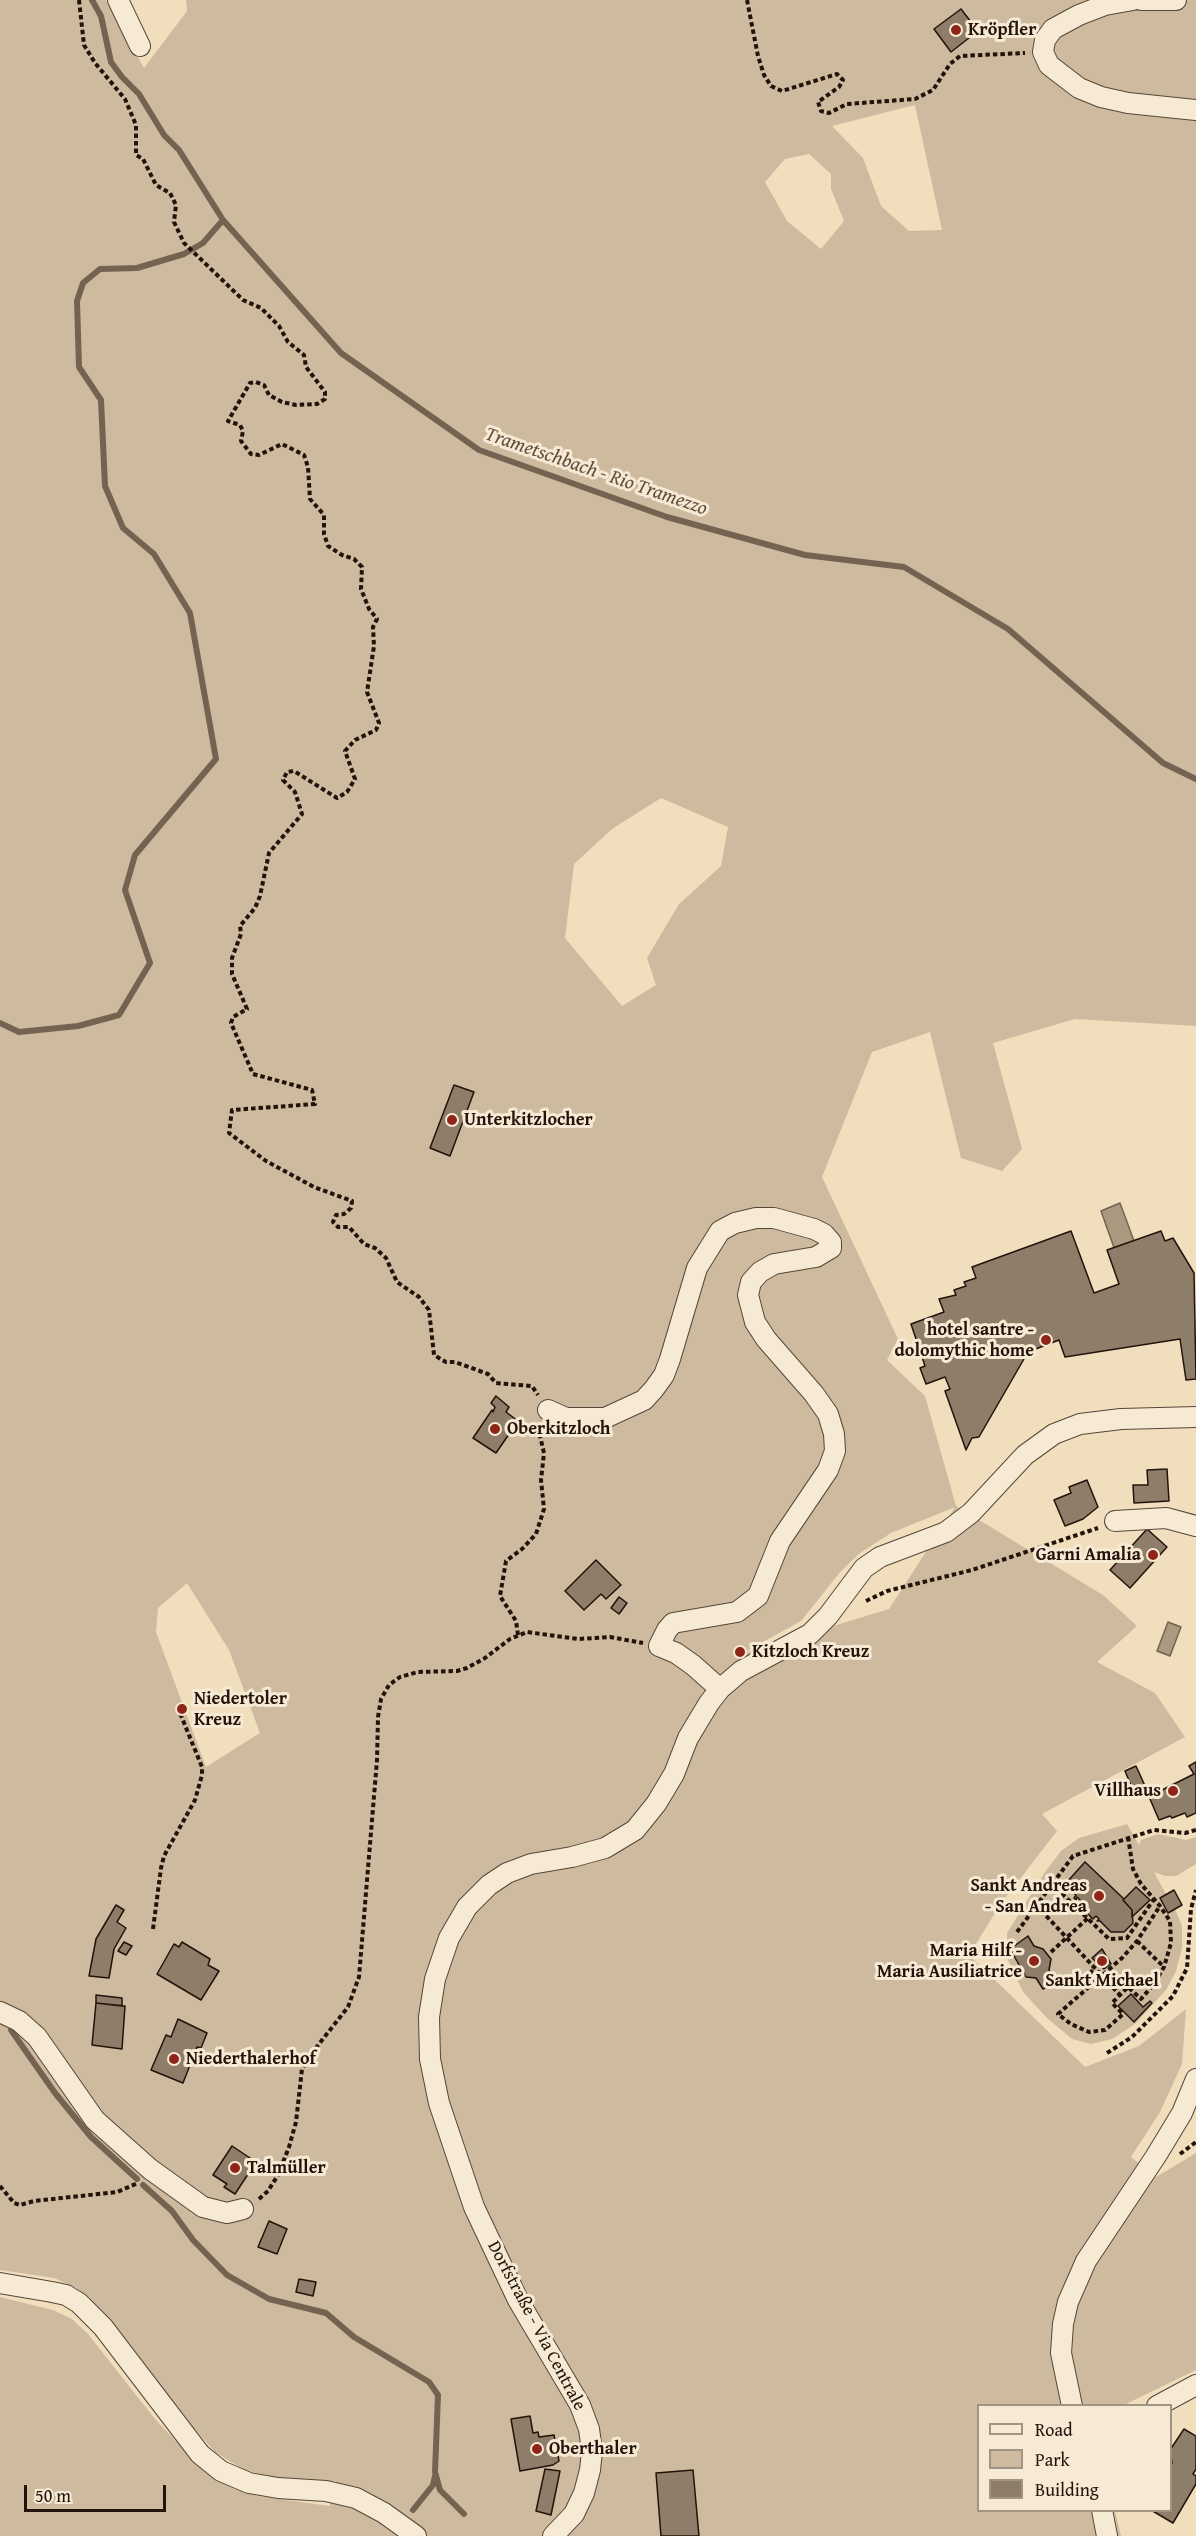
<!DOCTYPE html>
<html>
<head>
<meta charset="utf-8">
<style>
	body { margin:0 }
	#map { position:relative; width:1196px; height:2536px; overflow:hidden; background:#f1debd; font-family:"Gentium Book Plus",serif }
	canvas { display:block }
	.legend { position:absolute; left:977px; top:2404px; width:195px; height:108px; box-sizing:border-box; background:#f6ead4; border:2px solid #a19484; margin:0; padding:8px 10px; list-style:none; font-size:18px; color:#22130b }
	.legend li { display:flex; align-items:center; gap:12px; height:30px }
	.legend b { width:30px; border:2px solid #a19484 }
	.scale { position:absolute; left:24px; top:2485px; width:142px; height:27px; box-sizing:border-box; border:3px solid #22130b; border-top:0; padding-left:8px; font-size:18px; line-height:21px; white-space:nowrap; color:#22130b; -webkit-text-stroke:4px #f6ead4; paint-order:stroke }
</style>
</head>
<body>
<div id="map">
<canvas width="1196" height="2536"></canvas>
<ul class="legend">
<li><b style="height:8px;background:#f6ead4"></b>Road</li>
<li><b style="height:16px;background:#cebb9f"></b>Park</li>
<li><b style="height:16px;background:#8e7d68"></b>Building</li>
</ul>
<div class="scale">50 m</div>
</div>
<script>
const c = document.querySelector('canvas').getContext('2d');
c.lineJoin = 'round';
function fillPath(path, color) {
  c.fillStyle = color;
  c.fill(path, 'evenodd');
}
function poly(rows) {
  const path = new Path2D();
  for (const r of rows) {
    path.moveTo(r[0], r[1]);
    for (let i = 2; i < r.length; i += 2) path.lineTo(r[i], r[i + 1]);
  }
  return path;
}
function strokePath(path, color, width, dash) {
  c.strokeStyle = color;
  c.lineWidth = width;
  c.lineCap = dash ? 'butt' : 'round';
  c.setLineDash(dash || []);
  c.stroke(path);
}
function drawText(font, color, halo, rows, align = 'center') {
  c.font = font + ' "Gentium Book Plus",serif';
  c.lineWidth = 6;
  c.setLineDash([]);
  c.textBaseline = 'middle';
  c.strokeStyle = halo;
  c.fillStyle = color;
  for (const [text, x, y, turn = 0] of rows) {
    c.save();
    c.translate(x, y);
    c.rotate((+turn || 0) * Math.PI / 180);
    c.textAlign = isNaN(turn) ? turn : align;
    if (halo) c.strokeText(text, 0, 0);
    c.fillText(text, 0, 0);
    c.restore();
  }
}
const green = poly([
	[0,0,106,0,144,68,187,11,186,0,1196,0,1196,1026,1075,1019,993,1043,1022,1149,1002,1171,961,1158,930,1032,872,1052,822,1177,898,1339,887,1360,925,1396,956,1506,1103,1595,1137,1626,1097,1662,1155,1693,1185,1737,1042,1814,1057,1831,1002,1902,969,1955,1085,2067,1139,2046,1186,2009,1182,2064,1160,2112,1131,2157,1156,2177,1196,2153,1196,2370,1124,2405,978,2406,978,2510,1115,2511,1121,2536,0,2536,0,2297,53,2310,72,2319,88,2334,155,2419,210,2476,235,2489,258,2496,330,2506,336,2481,297,2482,244,2470,215,2452,177,2409,122,2334,89,2297,76,2288,54,2278,0,2270],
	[915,105,942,230,909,231,881,206,863,158,832,126],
	[809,154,831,174,831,189,844,221,821,249,787,221,765,182,785,159],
	[661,798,728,827,721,866,679,904,647,958,656,985,622,1006,565,938,574,864,612,829],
	[955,1507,889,1609,741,1654,801,1621,841,1571,860,1553,891,1533],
	[187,1583,229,1650,260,1733,206,1767,156,1632,158,1608],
	[1127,1824,1139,1845,1141,1840,1158,1834,1186,1840,1196,1837,1196,1864,1176,1876,1165,1876,1154,1872,1166,1894,1174,1890,1182,1905,1175,1909,1182,1926,1182,1948,1176,1971,1166,1990,1135,2024,1112,2039,1091,2044,1072,2039,1047,2018,1023,1992,1007,1958,1007,1933,1045,1872,1061,1851,1079,1838]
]);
const water = poly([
	[1120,1203,1137,1249,1117,1256,1101,1211,1120,1203],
	[1168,1622,1181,1627,1170,1656,1157,1651,1168,1622]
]);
const stream = poly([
	[92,0,101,16,111,62,122,77,139,94,164,135,179,150,223,220,341,353,479,450,667,517,805,555,904,567,1008,629,1163,763,1196,779],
	[0,1023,19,1032,78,1026,119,1015,150,963,125,890,135,855,216,759,190,613,154,554,123,528,105,486,101,400,79,367,77,301,83,283,100,269,137,268,184,254,203,243,223,220],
	[11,2030,55,2093,91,2137,137,2179],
	[143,2185,172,2211,193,2240,227,2275,269,2299,326,2313,354,2337,429,2382,438,2395,435,2472,440,2490,464,2514],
	[413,2510,433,2485,435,2476]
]);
const building = poly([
	[961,9,978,31,951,52,934,29,961,9],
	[454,1085,474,1092,450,1156,430,1148,454,1085],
	[1071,1231,1094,1293,1119,1284,1107,1250,1161,1231,1165,1241,1173,1238,1194,1273,1196,1379,1186,1380,1180,1339,1065,1357,1059,1340,1028,1352,979,1437,972,1438,966,1450,945,1391,950,1389,945,1377,926,1384,920,1368,925,1366,911,1324,944,1312,939,1299,956,1295,954,1290,966,1286,964,1282,976,1278,972,1267,1071,1231],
	[496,1396,509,1407,506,1412,518,1421,496,1453,473,1438,492,1410,493,1412,495,1407,491,1403,496,1396],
	[1167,1469,1169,1501,1134,1503,1133,1485,1148,1485,1147,1470,1167,1469],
	[1087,1480,1098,1507,1083,1519,1065,1526,1054,1500,1071,1493,1069,1487,1087,1480],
	[1147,1529,1167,1547,1130,1588,1110,1570,1147,1529],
	[596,1560,621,1585,606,1599,601,1594,584,1610,565,1591,596,1560],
	[619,1597,627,1603,619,1614,611,1608,619,1597],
	[1196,1762,1196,1813,1187,1817,1185,1813,1172,1818,1170,1816,1159,1820,1147,1792,1161,1787,1162,1790,1194,1774,1189,1766,1196,1762],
	[1136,1766,1146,1788,1134,1793,1125,1771,1136,1766],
	[1085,1862,1124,1899,1123,1900,1132,1910,1133,1923,1124,1932,1111,1932,1100,1921,1097,1921,1099,1919,1096,1916,1093,1919,1085,1911,1088,1908,1077,1897,1076,1900,1074,1898,1076,1895,1066,1886,1062,1886,1061,1883,1066,1883,1085,1862],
	[1136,1887,1150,1900,1132,1917,1132,1910,1123,1900,1136,1887],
	[1174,1890,1182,1905,1168,1913,1160,1898,1174,1890],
	[116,1905,124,1910,117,1922,126,1928,114,1949,109,1978,89,1976,96,1939,116,1905],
	[1028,1936,1034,1946,1043,1949,1051,1959,1049,1970,1056,1981,1043,1989,1036,1978,1026,1977,1010,1949,1028,1936],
	[124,1942,132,1946,126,1955,118,1951,124,1942],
	[182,1942,210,1959,208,1965,219,1971,201,2000,157,1974,174,1944,179,1947,182,1942],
	[1102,1949,1111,1964,1104,1969,1092,1958,1102,1949],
	[1131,1994,1143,2007,1150,2001,1152,2003,1134,2022,1118,2006,1131,1994],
	[96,1995,122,1998,122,2006,96,2003,96,1995],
	[96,2003,125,2006,122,2049,92,2045,96,2003],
	[178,2019,207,2033,201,2048,197,2047,183,2083,151,2070,166,2035,171,2037,178,2019],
	[232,2146,256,2162,235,2194,224,2187,227,2184,213,2175,232,2146],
	[269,2221,287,2229,277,2254,258,2247,269,2221],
	[299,2279,316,2282,313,2296,296,2292,299,2279],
	[530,2416,533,2433,538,2432,539,2437,554,2435,559,2461,553,2465,520,2471,511,2419,530,2416],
	[1184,2429,1196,2436,1196,2469,1193,2474,1196,2476,1196,2484,1173,2523,1151,2510,1170,2510,1170,2466,1172,2463,1170,2450,1184,2429],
	[545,2469,560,2471,551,2515,536,2511,545,2469],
	[693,2470,699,2536,661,2536,656,2473,693,2470]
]);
const path = poly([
	[79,0,84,45,95,63,125,99,136,125,136,155,143,159,156,185,170,193,176,205,174,222,184,243,243,300,261,308,279,326,288,342,304,355,306,367,325,392,325,399,317,404,296,405,282,402,269,395,264,385,256,382,250,383,228,421,240,425,243,431,241,441,251,454,259,455,282,444,304,455,308,467,310,499,324,515,324,534,328,546,342,555,354,559,362,567,361,589,369,609,377,619,373,627,374,646,367,692,379,723,376,730,355,740,345,751,355,779,347,792,337,798,294,771,287,772,283,780,295,792,302,814,269,853,260,896,255,908,240,926,241,934,232,958,232,974,247,1009,233,1017,231,1023,253,1074,312,1090,315,1104,232,1110,229,1133,266,1161,314,1187,352,1201,351,1208,344,1214,336,1215,333,1222,338,1227,349,1227,364,1244,375,1248,386,1258,397,1282,419,1297,429,1310,434,1355,446,1362,455,1362,488,1374,496,1383,532,1386,538,1395],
	[747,0,758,56,764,75,771,86,782,91,837,74,843,80,839,87,818,102,821,111,829,113,847,104,915,99,933,90,950,64,960,56,1025,53],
	[866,1601,887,1591,972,1570,1098,1528],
	[518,1635,516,1621,500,1596,506,1561,522,1549,536,1534,544,1509,541,1480,544,1453,540,1436,543,1426],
	[1128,1837,1133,1869,1141,1884,1160,1906,1170,1921,1171,1943,1164,1967,1154,1984,1141,1999,1128,1987,1112,2003,1123,2014,1105,2030,1089,2032,1071,2024,1058,2014,1122,1958,1137,1941,1160,1906],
	[1051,1883,1109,1939,1127,1938,1154,1899],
	[1036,1905,1120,1995],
	[153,1929,161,1868,164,1856,195,1800,202,1775,202,1767,180,1713],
	[1017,1932,1073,1856,1154,1830,1185,1833,1196,1830],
	[1137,1941,1164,1967],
	[1051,1952,1088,1918],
	[1079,1984,1095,1968],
	[1107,2053,1132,2037,1173,1996,1187,1968,1191,1909,1196,1890],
	[1180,2154,1196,2142],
	[0,2186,14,2203,20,2205,34,2201,117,2192,138,2183],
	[259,2199,268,2191,278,2175,289,2147,296,2122,302,2069,308,2058,348,2007,359,1977,377,1760,378,1717,381,1699,389,1685,400,1677,418,1672,457,1671,467,1668,485,1658,510,1639,527,1632,578,1639,610,1637,643,1643]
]);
const minor = poly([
	[118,0,140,46],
	[1133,0,1105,5,1079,15,1053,29,1045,40,1043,52,1049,65,1079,88,1101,97,1128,103,1196,110],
	[1141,0,1176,0],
	[548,1410,566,1418,605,1418,644,1400,654,1389,664,1375,670,1359,697,1268,720,1231,735,1223,756,1218,774,1218,814,1229,824,1234,831,1242,831,1248,816,1257,774,1264,760,1272,751,1282,748,1295,755,1322,766,1339,814,1394,828,1414,834,1434,835,1451,828,1470,780,1541,758,1596,737,1612,673,1623,667,1630,659,1646,676,1653,693,1665,720,1689],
	[1115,1521,1166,1518,1196,1526],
	[0,2012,19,2021,37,2037,95,2120,150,2169,203,2207,227,2213,243,2209],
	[0,2283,52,2292,66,2295,79,2303,103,2327,200,2454,221,2471,249,2483,278,2488,326,2491,356,2498,384,2513,416,2536],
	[1072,2406,1061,2353,1063,2324,1068,2302,1086,2261,1156,2156,1182,2113,1196,2079],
	[1157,2406,1196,2385],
	[1102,2510,1107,2536],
	[553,2536,574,2514,584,2493,590,2470,592,2451,589,2429,580,2405,518,2300,474,2207,439,2103,430,2059,429,2017,435,1979,449,1938,467,1907,489,1885,507,1873,531,1864,572,1857,605,1848,635,1830,656,1804,674,1774,688,1738,709,1703,720,1689,741,1671,810,1634,828,1616,864,1568,880,1557,946,1532,971,1513,1025,1455,1054,1434,1080,1424,1121,1419,1196,1417]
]);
const markers = [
	[956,30,6,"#8f2418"],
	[452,1120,6,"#8f2418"],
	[1046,1340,6,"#8f2418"],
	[495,1429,6,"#8f2418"],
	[1153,1555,6,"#8f2418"],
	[740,1652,6,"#8f2418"],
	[182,1709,6,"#8f2418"],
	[1173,1791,6,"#8f2418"],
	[1099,1896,6,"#8f2418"],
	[1034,1961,6,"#8f2418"],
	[1102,1961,6,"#8f2418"],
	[174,2059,6,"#8f2418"],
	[235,2168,6,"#8f2418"],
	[537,2449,6,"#8f2418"]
];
const poiNames = [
	["Kröpfler",968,30],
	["Unterkitzlocher",464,1120],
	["hotel santre -",1034,1330,"right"],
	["dolomythic home",1034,1351,"right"],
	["Oberkitzloch",507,1429],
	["Garni Amalia",1141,1555,"right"],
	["Kitzloch Kreuz",752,1652],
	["Niedertoler",194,1699],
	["Kreuz",194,1720],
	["Villhaus",1161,1791,"right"],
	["Sankt Andreas",1087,1886,"right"],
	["- San Andrea",1087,1907,"right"],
	["Maria Hilf -",1022,1951,"right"],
	["Maria Ausiliatrice",1022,1972,"right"],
	["Sankt Michael",1102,1981,"center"],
	["Niederthalerhof",186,2059],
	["Talmüller",247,2168],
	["Oberthaler",549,2449]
];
const streetNames = [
	["Dorfstraße - Via Centrale",536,2326,62]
];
const waterNames = [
	["Trametschbach - Rio Tramezzo",596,472,19]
];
fillPath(green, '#cebb9f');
fillPath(water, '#ab9980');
strokePath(water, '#746351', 1.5);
strokePath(stream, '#746351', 6);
fillPath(building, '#8e7d68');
strokePath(building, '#22130b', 1.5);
strokePath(minor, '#564638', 22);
strokePath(path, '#22130b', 4, [4.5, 3]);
strokePath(minor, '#f6ead4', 20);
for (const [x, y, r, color] of markers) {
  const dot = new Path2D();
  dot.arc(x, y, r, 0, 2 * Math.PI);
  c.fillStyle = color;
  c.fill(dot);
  strokePath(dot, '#f6ead4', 2);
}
drawText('bold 18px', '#22130b', '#f6ead4', poiNames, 'left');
drawText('18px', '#22130b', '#f6ead4', streetNames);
drawText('italic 20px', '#604f40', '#f6ead4', waterNames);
</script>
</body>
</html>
